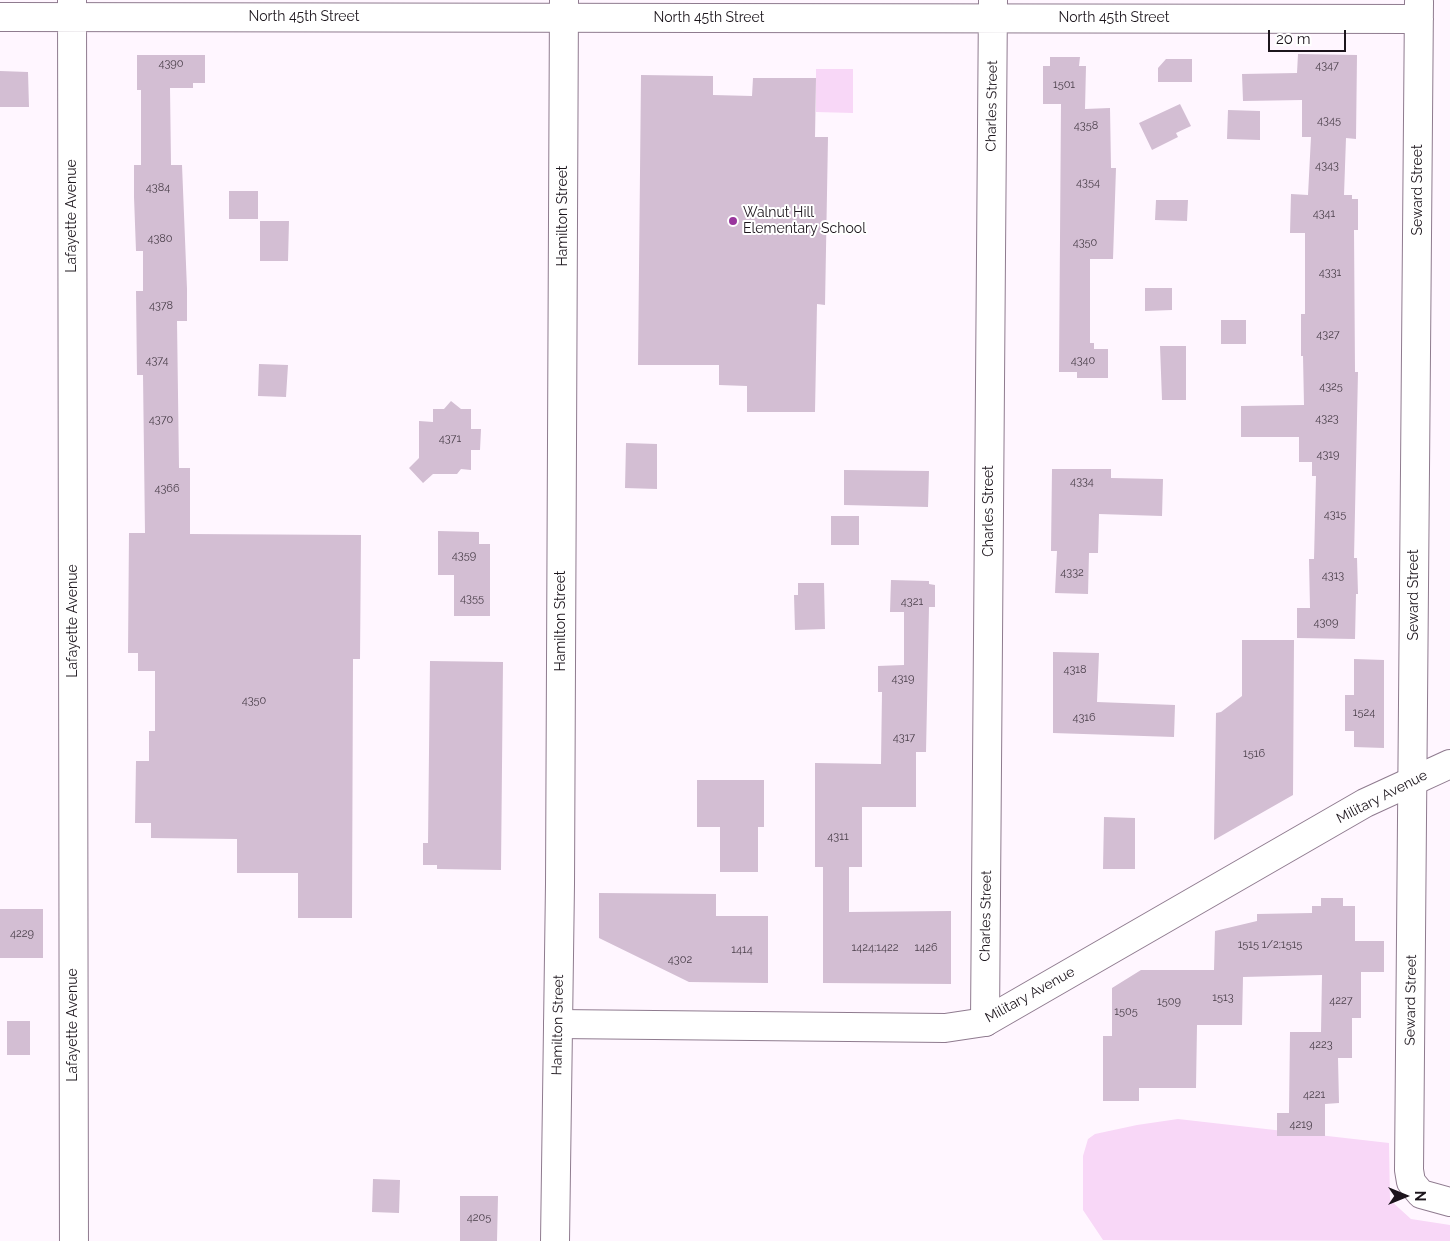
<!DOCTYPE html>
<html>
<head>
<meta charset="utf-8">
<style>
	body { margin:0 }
	#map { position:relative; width:1450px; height:1241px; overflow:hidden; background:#fff6ff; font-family:Raleway,sans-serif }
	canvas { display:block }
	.north { position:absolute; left:1380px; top:1171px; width:50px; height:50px; -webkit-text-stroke:4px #fff; paint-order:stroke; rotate:90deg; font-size:14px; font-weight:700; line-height:20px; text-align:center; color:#1c151c }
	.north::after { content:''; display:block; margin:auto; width:18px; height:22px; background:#1c151c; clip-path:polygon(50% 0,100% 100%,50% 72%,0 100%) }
	.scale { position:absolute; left:1268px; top:30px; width:78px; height:22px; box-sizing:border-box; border:2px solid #1c151c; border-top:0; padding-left:6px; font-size:15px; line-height:18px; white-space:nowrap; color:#1c151c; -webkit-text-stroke:4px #fff; paint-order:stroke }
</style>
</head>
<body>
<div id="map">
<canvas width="1450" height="1241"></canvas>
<div class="north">N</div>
<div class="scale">20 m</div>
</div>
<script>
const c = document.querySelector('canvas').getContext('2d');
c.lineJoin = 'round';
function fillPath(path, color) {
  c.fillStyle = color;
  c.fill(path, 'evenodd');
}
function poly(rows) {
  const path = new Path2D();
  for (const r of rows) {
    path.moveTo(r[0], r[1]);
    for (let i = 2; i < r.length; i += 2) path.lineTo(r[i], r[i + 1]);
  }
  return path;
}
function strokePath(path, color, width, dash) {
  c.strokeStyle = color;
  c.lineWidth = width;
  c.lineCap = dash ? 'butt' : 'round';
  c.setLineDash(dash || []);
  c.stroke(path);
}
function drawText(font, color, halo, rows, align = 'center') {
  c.font = font + ' Raleway,sans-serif';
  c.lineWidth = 4;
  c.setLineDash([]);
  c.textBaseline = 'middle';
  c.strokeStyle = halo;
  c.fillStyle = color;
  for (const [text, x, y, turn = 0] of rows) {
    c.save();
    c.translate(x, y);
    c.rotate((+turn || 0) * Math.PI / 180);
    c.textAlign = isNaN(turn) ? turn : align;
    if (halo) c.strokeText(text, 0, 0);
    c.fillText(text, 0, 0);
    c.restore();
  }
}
const green = poly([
	[816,69,853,69,853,113,816,112],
	[1178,1119,1389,1143,1390,1200,1411,1219,1450,1225,1450,1241,1103,1240,1083,1210,1083,1156,1088,1139,1095,1134,1137,1125]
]);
const building = poly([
	[1298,54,1357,55,1356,139,1346,138,1344,195,1352,195,1352,199,1358,199,1358,230,1354,230,1355,372,1358,372,1354,558,1357,558,1358,594,1356,594,1355,639,1297,638,1297,608,1310,608,1309,559,1314,559,1316,476,1312,476,1312,462,1299,462,1299,437,1241,437,1241,406,1304,405,1303,356,1301,356,1301,314,1305,314,1305,233,1290,233,1291,194,1308,195,1311,137,1302,137,1302,100,1243,101,1242,74,1297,73],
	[137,55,205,55,205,83,193,83,193,88,170,88,171,165,182,165,187,289,187,321,177,321,179,468,190,468,190,534,361,535,360,659,353,659,352,918,298,918,298,873,237,873,237,839,151,838,151,823,135,823,136,761,149,761,149,731,155,731,155,671,138,671,138,653,128,653,129,533,145,533,143,375,137,375,136,291,143,291,143,251,136,251,134,197,134,165,141,165,141,90,137,90],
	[1050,57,1080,57,1079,66,1086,66,1085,109,1110,108,1111,168,1116,168,1113,259,1090,259,1090,343,1094,343,1094,349,1108,349,1108,378,1077,378,1077,372,1059,372,1061,104,1043,104,1043,66,1050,66],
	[1166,59,1192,59,1192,82,1158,82,1158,68],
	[0,71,28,72,29,107,0,107],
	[641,75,713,76,713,95,752,96,753,78,816,78,815,137,828,137,825,305,817,304,815,412,747,412,747,386,719,385,719,365,638,365],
	[1180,104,1191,126,1176,133,1178,137,1152,150,1139,123],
	[1228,110,1260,111,1260,140,1227,139],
	[229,191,258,191,258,219,229,219],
	[1156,200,1188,200,1187,221,1155,220],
	[260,221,289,221,288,261,260,261],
	[1145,288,1172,288,1172,310,1145,311],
	[1221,320,1246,320,1246,344,1221,344],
	[1160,346,1186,346,1186,400,1162,400],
	[259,364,288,365,286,397,258,396],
	[451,401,461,409,471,409,471,429,481,429,480,450,471,450,471,470,461,469,457,474,433,474,423,483,409,468,419,458,419,421,433,422,433,409,444,409],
	[626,443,657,444,657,489,625,488],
	[1052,469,1111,469,1111,478,1163,479,1162,516,1099,514,1098,553,1089,553,1088,594,1055,593,1057,551,1051,551],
	[844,470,929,471,928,507,844,505],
	[831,516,859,516,859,545,831,545],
	[438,531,479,532,479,544,490,544,490,616,454,616,454,575,438,575],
	[891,580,929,581,929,584,935,585,935,607,929,607,926,752,916,752,916,807,862,807,862,867,849,867,849,912,951,911,951,984,823,983,823,867,815,867,815,763,881,764,882,692,878,692,878,666,904,665,904,612,890,612],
	[798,583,824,583,825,629,795,630,794,595,798,595],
	[1242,640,1294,640,1293,795,1214,840,1216,713,1221,712,1242,696],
	[1053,652,1099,653,1097,702,1175,705,1174,737,1053,733],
	[1354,659,1384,660,1384,748,1354,747,1354,731,1345,731,1345,695,1354,695],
	[430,661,503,662,501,870,437,869,437,865,423,865,423,843,428,843],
	[697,780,764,780,764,827,758,827,758,872,720,872,720,827,697,827],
	[1104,817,1135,818,1135,869,1103,869],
	[599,893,716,894,716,916,768,916,768,983,689,982,599,938],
	[1321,898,1343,898,1343,906,1355,906,1355,941,1384,941,1384,972,1361,972,1361,1018,1352,1018,1352,1058,1338,1058,1339,1103,1325,1104,1325,1136,1277,1136,1277,1113,1289,1113,1290,1032,1321,1032,1322,975,1243,977,1242,1025,1197,1025,1196,1088,1139,1088,1139,1101,1103,1101,1103,1036,1112,1036,1112,988,1141,970,1214,970,1215,931,1257,921,1257,914,1312,913,1312,906,1321,906],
	[0,909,43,909,43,958,0,958],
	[7,1021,30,1021,30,1055,7,1055],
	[373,1179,400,1180,399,1213,372,1212],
	[460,1196,498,1196,497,1241,460,1241]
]);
const minor = poly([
	[72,0,74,1241],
	[1419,2,1409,1170,1411,1182,1421,1194,1450,1202],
	[0,17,1419,19],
	[985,1022,993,0]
]);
const tertiary = poly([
	[558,1024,945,1028,985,1022,1365,803,1450,764]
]);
const secondary = poly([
	[555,1241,560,884,564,0]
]);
const markers = [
	[733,221,5,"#99369d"]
];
const numberNames = [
	["4390",171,64],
	["4347",1327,66],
	["1501",1064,85],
	["4345",1329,121],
	["4358",1086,126],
	["4343",1327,166],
	["4354",1088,183],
	["4384",158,188],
	["4341",1324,214],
	["4380",160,239],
	["4350",1085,243],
	["4331",1330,273],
	["4378",161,306],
	["4327",1328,335],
	["4374",157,361],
	["4340",1083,361],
	["4325",1331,387],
	["4323",1327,419],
	["4370",161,420],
	["4371",450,439],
	["4319",1328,455],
	["4334",1082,482],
	["4366",167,489],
	["4315",1335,515],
	["4359",464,556],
	["4332",1072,573],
	["4313",1333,576],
	["4355",472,599],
	["4321",912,602],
	["4309",1326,623],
	["4318",1075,670],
	["4319",903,679],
	["4350",254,701],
	["1524",1364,713],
	["4316",1084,718],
	["4317",904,738],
	["1516",1254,754],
	["4311",838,837],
	["4229",22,934],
	["1515 1/2;1515",1270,945],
	["1424;1422",875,948],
	["1426",926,948],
	["1414",742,950],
	["4302",680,960],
	["1513",1223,998],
	["4227",1341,1001],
	["1509",1169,1002],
	["1505",1126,1012],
	["4223",1321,1045],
	["4221",1314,1095],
	["4219",1301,1125],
	["4205",479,1218]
];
const streetNames = [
	["North 45th Street",304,17],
	["North 45th Street",709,18],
	["North 45th Street",1114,18],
	["Charles Street",992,106,-89],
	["Seward Street",1418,190,-90],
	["Lafayette Avenue",72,216,-90],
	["Hamilton Street",563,216,-90],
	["Charles Street",989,511,-90],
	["Seward Street",1414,595,-90],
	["Lafayette Avenue",73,621,-90],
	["Hamilton Street",561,621,-90],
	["Military Avenue",1382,797,-27],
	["Charles Street",986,916,-89],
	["Military Avenue",1030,995,-29],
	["Seward Street",1411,1000,-89],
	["Lafayette Avenue",73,1025,-90],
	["Hamilton Street",558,1025,-89]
];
const poiNames = [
	["Walnut Hill",743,213],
	["Elementary School",743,229]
];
fillPath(green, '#f8d7f7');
fillPath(building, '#d3bed3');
strokePath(minor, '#8f7b8f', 30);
strokePath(tertiary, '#8f7b8f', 30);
strokePath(secondary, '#8f7b8f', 30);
strokePath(minor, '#fff', 28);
strokePath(tertiary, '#fff', 28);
strokePath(secondary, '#fff', 28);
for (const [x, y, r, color] of markers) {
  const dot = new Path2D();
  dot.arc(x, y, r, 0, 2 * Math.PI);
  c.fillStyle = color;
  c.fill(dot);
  strokePath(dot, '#fff', 2);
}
drawText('11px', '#4a3f4a', null, numberNames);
drawText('14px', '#1c151c', '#fff', streetNames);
drawText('14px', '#1c151c', '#fff', poiNames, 'left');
</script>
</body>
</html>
